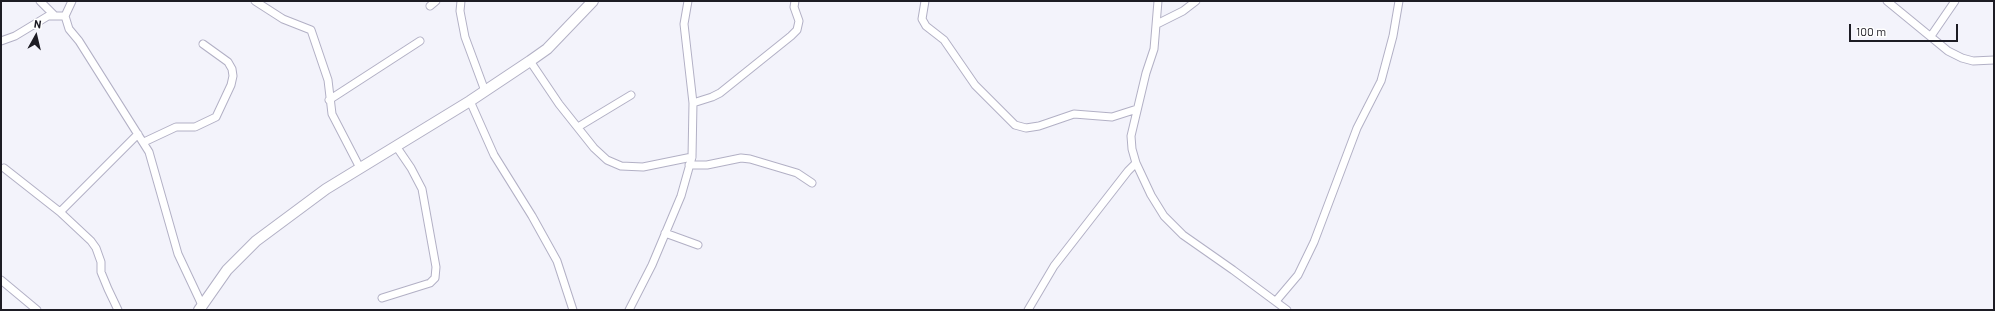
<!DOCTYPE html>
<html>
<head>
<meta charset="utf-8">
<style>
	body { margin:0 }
	#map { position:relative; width:1995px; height:311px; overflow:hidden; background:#f3f3fb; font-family:Barlow,sans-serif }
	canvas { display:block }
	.frame { position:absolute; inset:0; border:2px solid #1d1c24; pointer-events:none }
	.north { position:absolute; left:16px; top:16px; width:40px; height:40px; -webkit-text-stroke:3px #fff; paint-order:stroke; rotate:8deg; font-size:11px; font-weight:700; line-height:16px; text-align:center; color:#1d1c24 }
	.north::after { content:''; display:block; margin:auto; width:14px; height:18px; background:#1d1c24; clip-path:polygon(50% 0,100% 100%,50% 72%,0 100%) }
	.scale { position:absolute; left:1849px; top:24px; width:109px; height:18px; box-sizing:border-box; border:2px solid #1d1c24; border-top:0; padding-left:5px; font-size:12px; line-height:14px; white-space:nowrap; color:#1d1c24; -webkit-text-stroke:3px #fff; paint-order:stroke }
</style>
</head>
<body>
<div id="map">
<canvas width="1995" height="311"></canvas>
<div class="frame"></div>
<div class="north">N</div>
<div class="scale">100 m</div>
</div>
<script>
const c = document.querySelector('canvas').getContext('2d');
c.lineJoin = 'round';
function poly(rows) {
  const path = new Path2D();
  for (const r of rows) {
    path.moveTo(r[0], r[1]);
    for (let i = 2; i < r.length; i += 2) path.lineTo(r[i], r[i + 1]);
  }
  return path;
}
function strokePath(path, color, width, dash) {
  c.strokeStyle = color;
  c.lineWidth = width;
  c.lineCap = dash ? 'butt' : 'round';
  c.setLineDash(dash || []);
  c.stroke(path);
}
const minor = poly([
	[40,1,54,15],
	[72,1,65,16,69,29,79,41,149,152,178,254,202,305],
	[255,1,283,19,311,30,328,80,332,114,360,168],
	[461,1,460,11,465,37,485,91],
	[925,1,922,19,926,26,944,40,975,85,1015,125,1026,128,1039,126,1074,114,1112,117,1137,109],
	[1158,1,1154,49,1146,73,1131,136,1132,149,1136,163,1151,195,1164,216,1183,235,1233,270,1287,310],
	[1887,1,1948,51,1962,58,1973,61,1994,60],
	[430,6,436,1],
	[1157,24,1183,11,1196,1],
	[1931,36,1955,1],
	[1,41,15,36,48,16,65,16],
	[530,61,559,104,594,148,607,160,621,166,643,167,692,157],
	[329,100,420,41],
	[470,101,494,155,532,216,557,261,573,310],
	[693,103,712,97,720,93,791,36,797,30,799,21,794,7,795,1],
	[578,127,631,95],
	[144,142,176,127,195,127,216,117,231,85,233,76,232,69,228,62,203,44],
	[689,165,707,165,741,158,750,159,797,173,812,183],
	[4,168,60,212,91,241,96,248,101,262,101,272,108,289,118,310],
	[60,212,138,134],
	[665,233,698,245],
	[1,280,37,310],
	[382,298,430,283,435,278,436,267,422,189,411,168,396,146],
	[1276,301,1298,275,1314,242,1357,128,1381,81,1393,36,1399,1],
	[629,310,652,265,681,196,692,157,693,103,684,24,688,1],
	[1028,310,1054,266,1128,171,1136,163]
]);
const secondary = poly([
	[199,310,227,270,256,241,326,189,470,101,530,61,547,49,593,1]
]);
strokePath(minor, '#b2b0c5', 9);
strokePath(secondary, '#b2b0c5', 12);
strokePath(minor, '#fff', 7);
strokePath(secondary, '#fff', 10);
</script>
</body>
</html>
